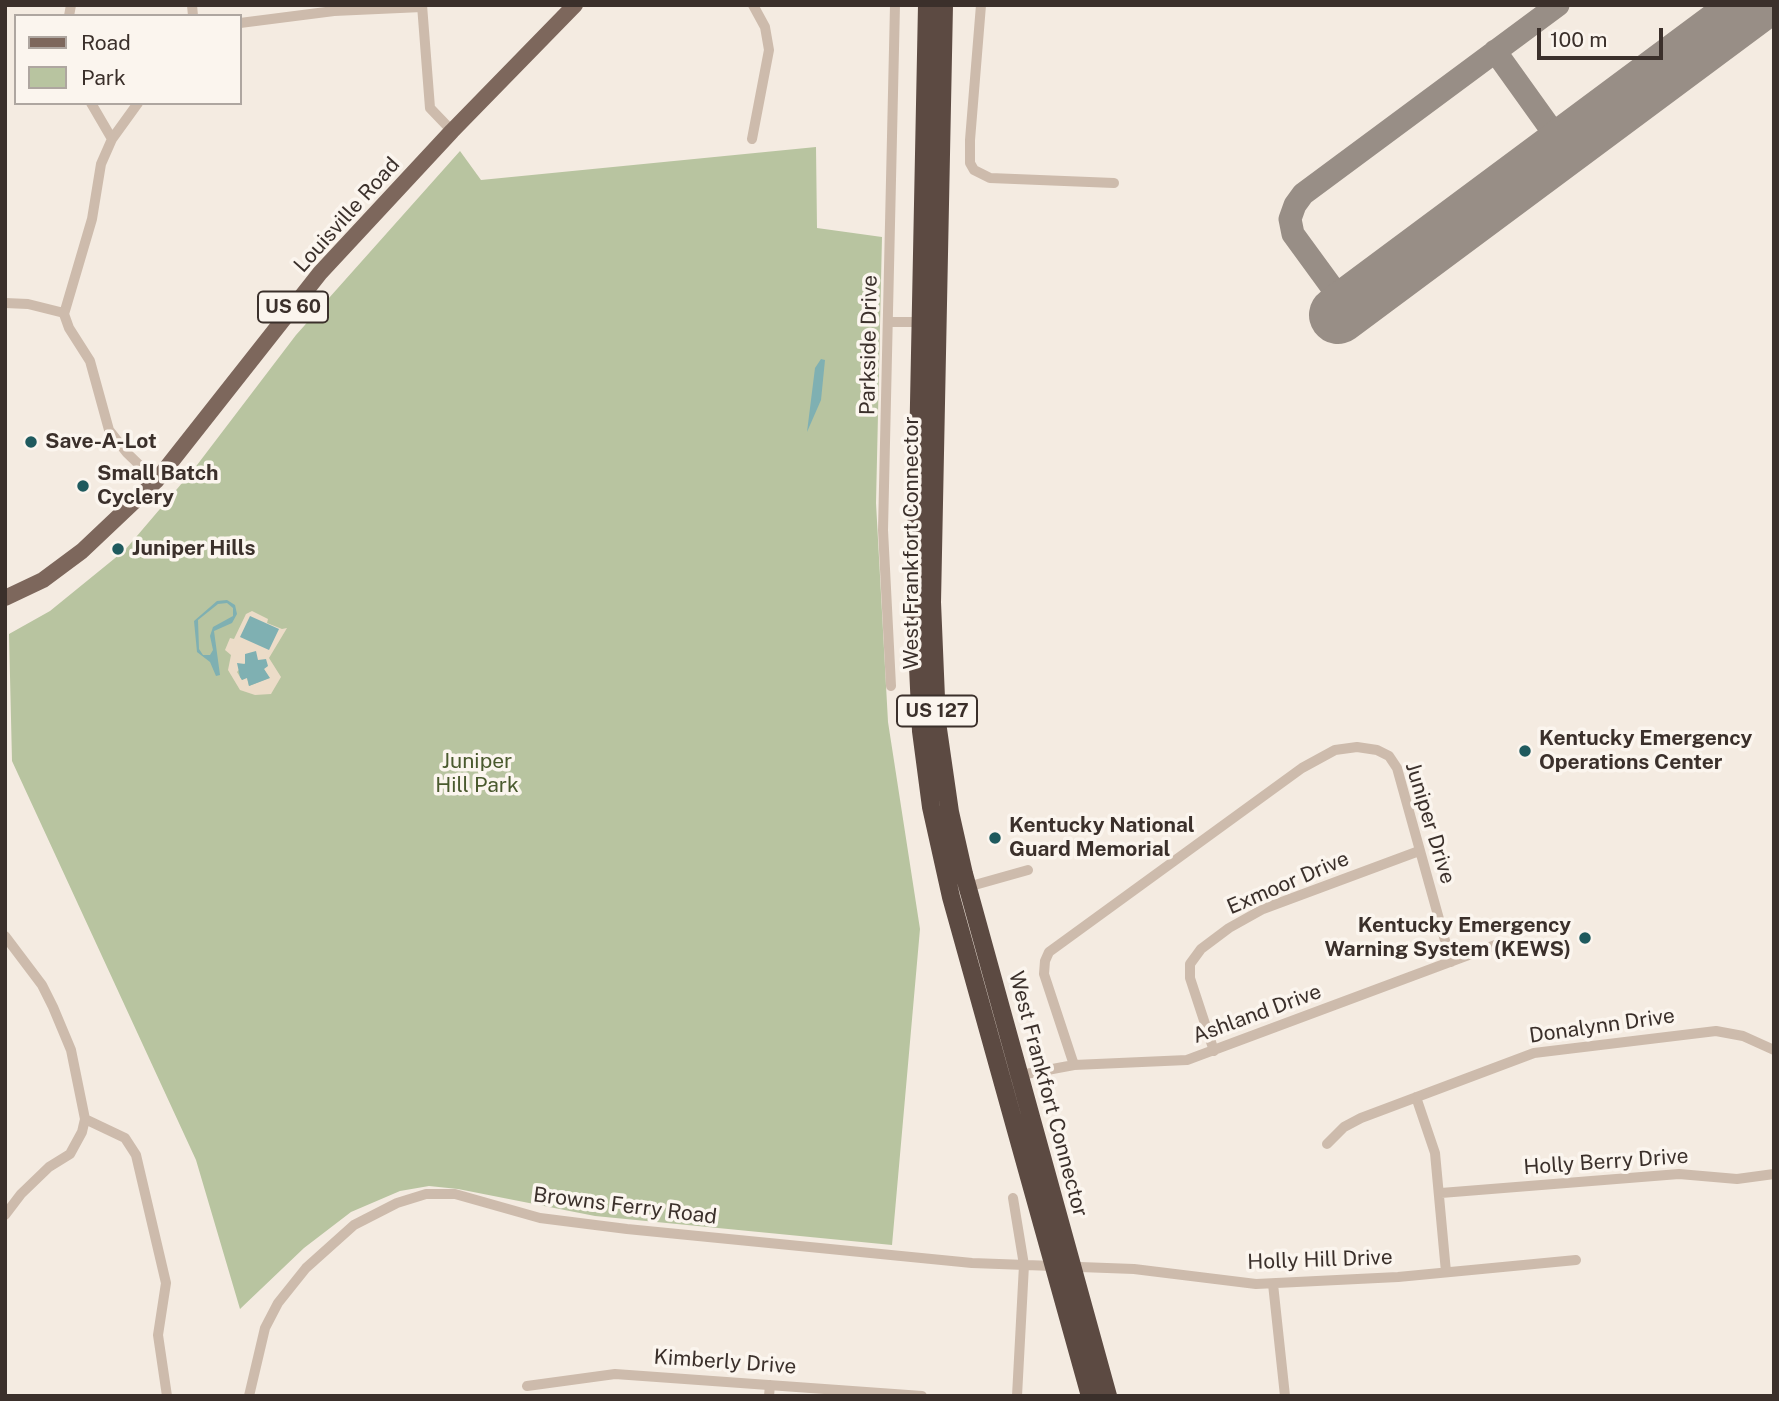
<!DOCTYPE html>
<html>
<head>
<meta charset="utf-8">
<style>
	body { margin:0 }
	#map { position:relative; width:1779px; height:1401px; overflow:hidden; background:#f4ebe1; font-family:"Public Sans",sans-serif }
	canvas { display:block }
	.frame { position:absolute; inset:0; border:7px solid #3b302b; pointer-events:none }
	.legend { position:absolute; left:14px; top:14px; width:228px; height:91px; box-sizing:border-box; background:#fbf5ee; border:2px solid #aea6a0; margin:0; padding:9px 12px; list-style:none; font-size:21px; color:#3b302b }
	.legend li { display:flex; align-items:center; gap:14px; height:35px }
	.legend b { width:35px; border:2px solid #aea6a0 }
	.scale { position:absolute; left:1537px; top:28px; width:126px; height:32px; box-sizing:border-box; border:4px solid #3b302b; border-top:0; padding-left:9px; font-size:21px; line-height:24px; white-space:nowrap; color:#3b302b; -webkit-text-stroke:5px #fbf5ee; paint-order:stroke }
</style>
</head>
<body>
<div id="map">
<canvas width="1779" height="1401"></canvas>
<div class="frame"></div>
<ul class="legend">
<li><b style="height:9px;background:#7d675c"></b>Road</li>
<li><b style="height:19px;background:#b8c4a0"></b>Park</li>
</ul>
<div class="scale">100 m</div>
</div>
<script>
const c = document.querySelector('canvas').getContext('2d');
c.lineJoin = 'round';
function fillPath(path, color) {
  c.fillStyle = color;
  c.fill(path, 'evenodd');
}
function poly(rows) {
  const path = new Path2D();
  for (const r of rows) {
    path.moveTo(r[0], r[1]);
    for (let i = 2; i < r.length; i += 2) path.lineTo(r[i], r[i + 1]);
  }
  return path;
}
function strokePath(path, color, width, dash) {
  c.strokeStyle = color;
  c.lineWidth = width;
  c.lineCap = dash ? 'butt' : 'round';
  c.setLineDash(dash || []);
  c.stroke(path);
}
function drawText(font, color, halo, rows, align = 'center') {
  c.font = font + ' "Public Sans",sans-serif';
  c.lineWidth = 7;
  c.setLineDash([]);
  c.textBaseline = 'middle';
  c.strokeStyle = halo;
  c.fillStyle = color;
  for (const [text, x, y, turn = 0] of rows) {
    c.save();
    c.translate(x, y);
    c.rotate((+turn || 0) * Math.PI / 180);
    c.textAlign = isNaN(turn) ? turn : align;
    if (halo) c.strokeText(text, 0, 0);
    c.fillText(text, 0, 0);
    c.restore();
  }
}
const green = poly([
	[816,147,817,228,882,237,876,503,888,722,920,929,892,1245,595,1216,458,1189,429,1186,400,1191,351,1212,304,1248,240,1309,196,1160,12,761,9,634,50,611,125,550,194,469,296,335,460,151,481,180]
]);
const plaza = poly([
	[252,611,268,619,267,623,282,629,287,628,269,658,281,677,271,694,255,695,240,690,228,670,231,655,225,650,230,638,234,639,246,614],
	[245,654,258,660,265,660,264,669,269,678,249,686,247,677,242,680,237,672,246,662]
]);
const water = poly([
	[821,359,825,360,821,400,807,432,815,368],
	[227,600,235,605,237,614,232,623,214,631,220,675,216,676,210,662,197,652,194,621,217,601],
	[227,603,233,608,233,616,213,627,210,636,213,650,210,655,203,655,199,649,198,620,218,604],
	[250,616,279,629,269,650,240,637],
	[256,651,258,660,266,659,268,666,264,669,270,678,249,686,247,678,242,680,240,677,237,663,245,664,245,654]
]);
const taxiway = poly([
	[1495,51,1563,146],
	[1347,308,1293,234,1290,219,1295,205,1303,194,1558,5]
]);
const runway = poly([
	[1338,315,1755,5]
]);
const street = poly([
	[192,5,193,16],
	[422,5,430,108,452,131],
	[981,5,970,140,970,163,974,170,990,178,1114,183],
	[69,16,71,5],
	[240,23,334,11,422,7],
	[91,103,112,139],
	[138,103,112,139,101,164,92,219,64,314,69,328,90,361,109,430,127,453,156,481],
	[752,139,769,50,765,27,753,5],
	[5,303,28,304,64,313],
	[889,322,923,322],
	[891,686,883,530,895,5],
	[964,888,1028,870],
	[5,936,42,985,53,1007,71,1050,85,1119,82,1132,70,1154,49,1167,21,1194,5,1215],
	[1214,1051,1190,978,1190,964,1201,949,1229,928,1263,909,1419,851],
	[1074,1065,1044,974,1045,961,1049,952,1302,768,1335,750,1357,747,1377,750,1389,756,1397,768,1451,962],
	[1015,1076,1074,1065,1187,1060,1498,944],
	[1416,1097,1435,1153,1446,1272],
	[85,1119,125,1138,136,1155,166,1283,158,1335,167,1396],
	[1327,1144,1344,1127,1361,1118,1534,1053,1716,1031,1743,1036,1774,1050],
	[1441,1193,1679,1174,1737,1179,1774,1174],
	[1013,1198,1024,1265,1017,1396],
	[1273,1284,1285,1396],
	[527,1386,615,1374,922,1396],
	[249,1396,265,1328,278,1303,306,1268,354,1225,397,1203,426,1194,455,1194,540,1218,627,1229,972,1263,1134,1269,1256,1284,1398,1277,1576,1260],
	[769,1396,770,1385]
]);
const primary = poly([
	[5,598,43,580,82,551,156,481,320,273,452,131,575,5]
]);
const highway = poly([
	[927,5,915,602,921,731,931,807,951,897,1090,1396],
	[944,5,932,602,937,722,950,812,964,874,1108,1396]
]);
const markers = [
	[31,442,7,"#1f5a5e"],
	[83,486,7,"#1f5a5e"],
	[118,549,7,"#1f5a5e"],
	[1525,751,7,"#1f5a5e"],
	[995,838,7,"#1f5a5e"],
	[1585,938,7,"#1f5a5e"]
];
const shields = [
	[293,307,70],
	[937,711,80]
];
const shieldNames = [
	["US 60",293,307],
	["US 127",937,711]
];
const streetNames = [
	["Louisville Road",347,215,-48],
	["Parkside Drive",869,345,-89],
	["West Frankfort Connector",912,543,-90],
	["Juniper Drive",1430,823,73],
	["Exmoor Drive",1288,883,-23],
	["Ashland Drive",1257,1014,-20],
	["Donalynn Drive",1602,1026,-8],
	["West Frankfort Connector",1048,1094,75],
	["Holly Berry Drive",1606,1162,-4],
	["Browns Ferry Road",625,1206,7],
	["Holly Hill Drive",1320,1260,-2],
	["Kimberly Drive",725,1362,4]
];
const poiNames = [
	["Save-A-Lot",45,442],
	["Small Batch",97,474],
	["Cyclery",97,498],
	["Juniper Hills",132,549],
	["Kentucky Emergency",1539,739],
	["Operations Center",1539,763],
	["Kentucky National",1009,826],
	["Guard Memorial",1009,850],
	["Kentucky Emergency",1571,926,"right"],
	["Warning System (KEWS)",1571,950,"right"]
];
const parkNames = [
	["Juniper",477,762],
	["Hill Park",477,786]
];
fillPath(green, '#b8c4a0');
fillPath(plaza, '#ecdcc8');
fillPath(water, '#7fb0b2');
strokePath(taxiway, '#988e86', 23);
strokePath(runway, '#988e86', 58);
strokePath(street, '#cdbbac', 10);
strokePath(primary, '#7d675c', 16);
strokePath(highway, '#5c4a42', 18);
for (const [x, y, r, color] of markers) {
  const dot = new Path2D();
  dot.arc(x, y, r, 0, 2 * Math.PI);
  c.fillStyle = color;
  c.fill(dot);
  strokePath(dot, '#fbf5ee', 2.5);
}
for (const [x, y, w] of shields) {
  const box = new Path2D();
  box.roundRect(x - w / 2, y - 15.5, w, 31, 5);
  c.fillStyle = '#fbf5ee';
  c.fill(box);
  strokePath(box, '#3b302b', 2);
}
drawText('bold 19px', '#3b302b', null, shieldNames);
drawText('21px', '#3b302b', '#fbf5ee', streetNames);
drawText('bold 21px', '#3b302b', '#fbf5ee', poiNames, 'left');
drawText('21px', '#4a5a2e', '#fbf5ee', parkNames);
</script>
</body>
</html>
